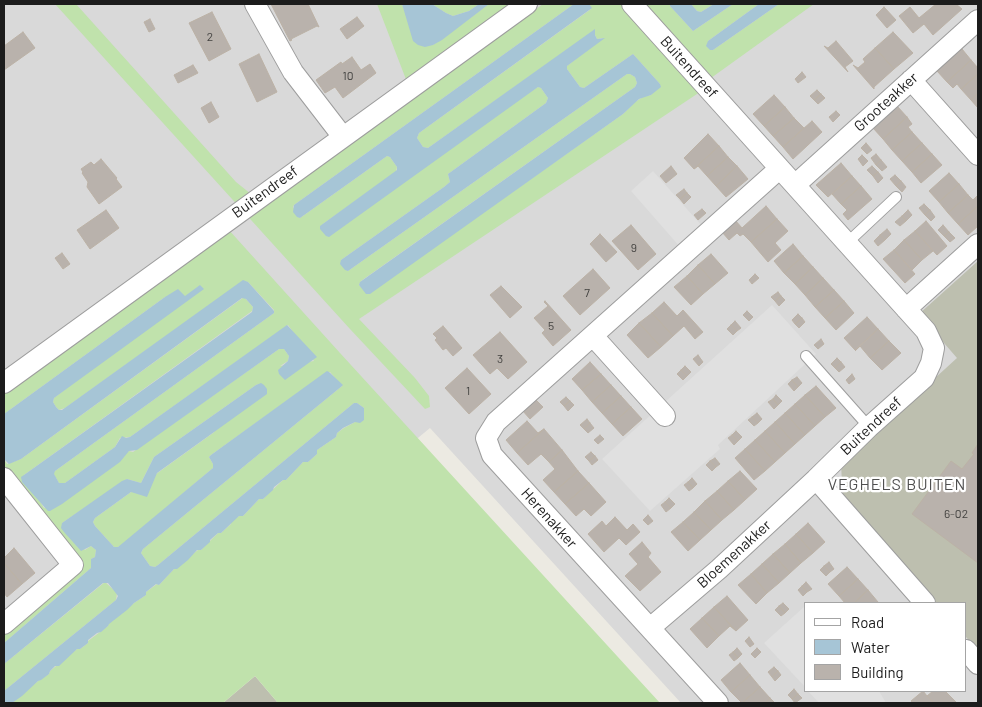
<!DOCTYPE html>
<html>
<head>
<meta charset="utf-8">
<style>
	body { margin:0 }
	#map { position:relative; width:982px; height:707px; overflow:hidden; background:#eceae2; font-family:Barlow,sans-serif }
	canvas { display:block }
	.frame { position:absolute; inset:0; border:5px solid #1c1c1c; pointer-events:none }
	.legend { position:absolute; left:804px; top:602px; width:162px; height:90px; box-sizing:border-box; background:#fff; border:1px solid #a4a4a4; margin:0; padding:6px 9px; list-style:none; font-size:15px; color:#1c1c1c }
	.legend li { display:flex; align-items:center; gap:10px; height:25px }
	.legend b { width:25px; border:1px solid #a4a4a4 }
</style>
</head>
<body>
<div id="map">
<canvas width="982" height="707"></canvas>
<div class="frame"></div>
<ul class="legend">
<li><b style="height:6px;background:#fff"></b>Road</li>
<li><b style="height:14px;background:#a6c5d6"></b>Water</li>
<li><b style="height:14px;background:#b9b2ac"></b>Building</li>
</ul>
</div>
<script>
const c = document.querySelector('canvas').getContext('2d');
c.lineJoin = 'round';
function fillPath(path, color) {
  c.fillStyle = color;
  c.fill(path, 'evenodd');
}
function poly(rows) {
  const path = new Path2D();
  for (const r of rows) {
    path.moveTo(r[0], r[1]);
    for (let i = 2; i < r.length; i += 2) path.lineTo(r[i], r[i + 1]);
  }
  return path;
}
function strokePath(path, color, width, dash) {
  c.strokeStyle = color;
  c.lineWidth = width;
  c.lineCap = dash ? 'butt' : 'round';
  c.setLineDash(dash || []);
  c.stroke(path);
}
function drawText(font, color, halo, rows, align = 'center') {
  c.font = font + ' Barlow,sans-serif';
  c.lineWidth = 4.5;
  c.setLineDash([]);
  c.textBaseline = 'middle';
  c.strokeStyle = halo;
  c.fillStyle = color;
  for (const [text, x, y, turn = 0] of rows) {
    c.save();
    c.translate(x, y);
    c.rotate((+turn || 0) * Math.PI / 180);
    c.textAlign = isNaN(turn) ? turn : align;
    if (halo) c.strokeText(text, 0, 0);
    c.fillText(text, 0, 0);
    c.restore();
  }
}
const residential = poly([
	[4,4,978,4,978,703,681,703,430,428,97,703,4,703],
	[806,603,966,603,966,691,806,691]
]);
const construction = poly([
	[978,261,978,651,966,637,966,603,935,603,843,501,841,464,957,358,919,314],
	[255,676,278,703,223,703]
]);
const grass = poly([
	[55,4,76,4,236,182,251,194,261,206,543,4,574,4,294,205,293,207,300,218,387,156,390,157,397,167,396,172,320,226,538,87,541,88,548,98,546,103,448,174,450,182,444,187,341,260,348,271,627,74,630,74,635,77,637,83,635,87,361,281,359,285,368,294,623,114,635,102,643,97,651,95,660,84,633,54,584,88,580,87,567,69,567,66,603,38,597,39,595,35,595,30,428,148,423,147,417,138,419,133,591,9,591,7,589,4,622,4,700,92,359,319,415,378,429,396,430,407,425,409,350,329],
	[377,4,402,4,408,20,411,32,433,45,489,4,515,4,407,82],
	[432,4,479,4,469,11,453,16,446,13],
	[644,4,670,4,670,6,693,31,733,4,759,4,708,41,713,50,779,4,814,4,711,78],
	[691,4,714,4,701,12,697,11],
	[228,229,340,353,660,703,278,703,255,676,223,703,12,703,38,681,49,674,50,671,77,649,80,649,88,643,88,641,108,626,108,624,134,603,146,595,146,592,157,584,159,585,174,569,198,550,201,550,218,533,221,533,231,524,231,522,239,516,243,516,259,499,263,499,283,480,286,480,303,462,308,462,317,454,317,450,336,437,337,433,344,428,355,422,364,420,364,408,357,403,354,403,158,565,155,567,150,566,141,553,143,549,342,386,330,372,327,372,211,455,209,457,213,464,213,468,123,544,118,547,114,547,95,526,93,522,95,518,213,433,258,384,256,385,154,457,141,483,127,479,62,523,85,550,91,546,96,550,95,557,91,559,91,568,4,643,4,631,82,566,4,471,4,459,7,464,21,459,244,297,253,307,252,311,24,475,44,508,129,451,133,452,279,349,282,348,284,349,289,356,288,361,280,366,314,361,288,325,130,437,120,438,115,447,65,483,59,483,53,473,55,471,274,313,274,310,248,282,243,281,65,408,59,410,56,407,53,402,54,398,200,286,185,297,165,297,4,414,4,392],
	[105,582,117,593,116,600,4,691,4,664]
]);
const parking = poly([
	[653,171,703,227,680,247,631,191],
	[772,305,816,354,718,445,720,449,650,511,602,459],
	[805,606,806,606,806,688,764,643],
	[808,691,879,691,886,703,819,703]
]);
const water = poly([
	[402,4,432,4,446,13,453,16,469,11,479,4,489,4,442,40,433,45,425,47,418,45,413,41],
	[574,4,589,4,592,8,419,133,417,138,423,147,428,148,595,29,595,35,597,39,605,38,567,66,567,69,580,87,584,88,633,54,660,84,661,87,651,95,639,99,623,114,370,294,366,294,359,285,360,282,635,87,637,83,635,77,630,74,627,74,348,271,345,270,340,264,341,260,444,187,450,182,448,174,546,103,548,98,541,88,538,87,329,237,326,236,320,229,320,226,397,170,397,167,390,157,387,156,300,218,297,217,293,212,294,205],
	[670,4,691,4,697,11,701,12,714,4,733,4,693,31,670,6],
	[759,4,779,4,713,50,710,50,706,46,708,41],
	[243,280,248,282,274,311,274,313,55,471,54,474,59,483,65,483,115,447,122,436,126,438,130,437,287,325,317,357,285,380,279,374,278,370,288,361,289,356,284,349,279,349,137,450,129,451,120,462,62,504,50,511,48,511,22,482,21,477,24,475,252,312,253,307,246,299,242,298,21,459,9,464,4,459,4,414,165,297,178,289,185,296,200,285,204,289,54,398,53,402,56,407,59,410,62,410],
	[327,371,329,372,343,385,342,386,143,549,141,553,150,566,155,567,158,565,354,403,357,403,364,408,364,420,360,423,355,422,343,428,337,433,336,437,317,450,317,454,308,462,303,462,286,480,283,480,274,487,273,490,263,499,259,499,243,516,239,516,221,533,218,533,210,540,210,542,201,550,197,550,188,560,177,569,174,569,159,585,156,584,146,592,146,595,134,603,127,610,109,624,108,626,101,632,97,633,88,640,88,643,80,649,77,649,59,666,55,666,50,671,49,674,41,680,38,681,22,696,12,703,4,703,4,691,116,600,118,596,108,583,103,583,4,664,4,643,91,568,91,559,95,557,96,550,91,546,81,551,64,532,61,528,62,523,122,481,127,479,141,483,154,457,256,385,261,383,264,385,267,389,267,394,157,473,147,497,131,492,95,518,93,522,95,526,114,547,118,547,213,468,213,464,209,457,211,455]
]);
const building = poly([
	[271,4,308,4,319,27,317,26,291,39,292,40,290,41,271,4],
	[936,4,956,4,962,9,933,35,924,24,913,33,899,16,910,7,919,18,936,4],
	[884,7,896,20,887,28,876,15,884,7],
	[212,12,231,49,209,61,189,23,212,12],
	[357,17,364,26,347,39,340,29,357,17],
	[150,19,155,29,149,32,144,22,150,19],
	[23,32,35,48,4,70,4,46,23,32],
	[893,32,913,53,894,69,875,48,893,32],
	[836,41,853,61,845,67,848,72,824,46,828,48,836,41],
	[875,48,894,69,874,87,874,89,853,65,858,68,865,62,863,59,875,48],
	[962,49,971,60,947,82,937,71,962,49],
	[259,54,277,92,257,102,239,64,259,54],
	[352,57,361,70,370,64,376,73,343,98,335,87,325,93,316,80,341,62,342,64,352,57],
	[971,60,978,68,978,74,961,89,957,84,953,88,947,82,971,60],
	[193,65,198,73,178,83,174,75,193,65],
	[802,72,806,77,798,83,795,79,802,72],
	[978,74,978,93,971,100,961,89,978,74],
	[817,90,821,94,814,100,810,96,817,90],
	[978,93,978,108,971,100,978,93],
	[821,94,825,98,818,104,814,100,821,94],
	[774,95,785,107,764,126,753,114,774,95],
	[211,102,219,117,209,123,201,108,211,102],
	[897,106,907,117,883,139,873,128,897,106],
	[785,107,794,118,773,136,764,126,785,107],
	[836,111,840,115,833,122,829,117,836,111],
	[907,117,912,124,908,127,912,132,892,150,883,139,907,117],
	[794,118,804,128,783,147,773,136,794,118],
	[812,121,822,132,793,159,783,147,812,121],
	[912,132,922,143,902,161,892,150,912,132],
	[708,134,719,146,694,169,684,158,708,134],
	[866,143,872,150,867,154,861,148,866,143],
	[922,143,932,154,912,172,902,161,922,143],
	[719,146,728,157,707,176,698,166,694,169,719,146],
	[876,154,881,160,876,165,871,158,876,154],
	[932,154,942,165,921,183,912,172,932,154],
	[862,155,868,161,863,166,858,159,862,155],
	[728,157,737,166,716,186,707,176,728,157],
	[101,159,117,178,116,179,122,187,99,204,87,187,88,182,82,173,83,172,81,169,91,162,94,165,101,159],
	[881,160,887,167,882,171,876,165,881,160],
	[841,163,852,176,828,197,816,185,841,163],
	[671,166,677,174,666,183,660,176,671,166],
	[737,166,748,179,726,197,716,186,737,166],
	[872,166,878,172,873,176,867,170,872,166],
	[878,172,883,178,878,183,873,176,878,172],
	[949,173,959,184,939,202,929,191,949,173],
	[895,175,901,181,896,186,890,179,895,175],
	[852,176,861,186,841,204,832,194,852,176],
	[901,181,906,187,902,192,896,186,901,181],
	[959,184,968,195,948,213,939,202,959,184],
	[861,186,872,199,848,220,843,214,847,210,841,204,861,186],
	[684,189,687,193,680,199,676,195,684,189],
	[687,193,691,197,684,204,680,199,687,193],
	[968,195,973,200,977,196,978,198,978,206,958,224,948,213,968,195],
	[924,204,930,210,925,215,919,208,924,204],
	[766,206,777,219,751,242,743,234,740,236,737,233,729,240,722,232,735,220,742,228,766,206],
	[978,206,978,226,968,235,958,224,978,206],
	[702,209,706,213,698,220,694,215,702,209],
	[106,210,119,228,90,249,77,230,106,210],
	[908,210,912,215,906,221,902,216,908,210],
	[930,210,935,217,931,221,925,215,930,210],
	[902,216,906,221,900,226,895,222,902,216],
	[777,219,788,231,775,243,781,250,768,262,751,242,777,219],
	[926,221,947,246,937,255,915,231,926,221],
	[631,225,656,254,638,270,612,241,631,225],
	[943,225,949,232,944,236,938,230,943,225],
	[887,229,891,234,885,240,880,235,887,229],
	[915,231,933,251,922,260,904,240,915,231],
	[949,232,955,238,950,242,944,236,949,232],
	[600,234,617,252,606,262,590,244,600,234],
	[880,235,885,240,878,246,874,241,880,235],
	[904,240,922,260,912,270,894,250,904,240],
	[793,244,803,256,784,273,774,261,793,244],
	[894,250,915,274,905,283,883,259,894,250],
	[62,253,70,264,63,269,55,258,62,253],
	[711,254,728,273,715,284,698,265,711,254],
	[803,256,813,267,795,284,784,273,803,256],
	[698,265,715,284,703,294,687,276,698,265],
	[813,267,823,278,805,295,795,284,813,267],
	[593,269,610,288,580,315,563,296,593,269],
	[755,274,759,278,752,284,749,280,755,274],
	[687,276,703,294,691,305,674,287,687,276],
	[823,278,834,290,815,307,805,295,823,278],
	[501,286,522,307,510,318,490,295,501,286],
	[834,290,844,301,825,318,815,307,834,290],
	[778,292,781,296,775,301,771,297,778,292],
	[781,296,785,300,779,306,775,301,781,296],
	[545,301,571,330,553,346,542,333,545,330,534,318,548,306,544,302,545,301],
	[844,301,854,313,836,330,825,318,844,301],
	[664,302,677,316,683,310,703,332,695,339,684,326,673,336,652,313,664,302],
	[747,311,753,317,749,321,743,315,747,311],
	[652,313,673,336,661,347,639,323,652,313],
	[798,314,802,318,795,324,792,320,798,314],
	[867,317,878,329,855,350,844,338,867,317],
	[802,318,805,322,799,328,795,324,802,318],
	[735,321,741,328,737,331,731,325,735,321],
	[639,323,661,347,648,358,627,335,639,323],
	[731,325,737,331,733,335,727,329,731,325],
	[443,326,462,348,453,356,446,348,443,350,435,340,437,338,433,334,443,326],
	[878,329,889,341,870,358,860,346,855,351,878,329],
	[500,332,527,362,508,379,497,368,490,374,473,355,500,332],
	[821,339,824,344,818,349,814,345,821,339],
	[889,341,901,353,882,370,870,358,889,341],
	[698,355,703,362,699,366,693,359,698,355],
	[837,358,841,362,835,368,831,364,837,358],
	[590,362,601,374,582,390,572,379,590,362],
	[841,362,845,367,839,372,835,368,841,362],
	[685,366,691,372,687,376,681,370,685,366],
	[467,368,491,394,469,414,445,388,467,368],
	[681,370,687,376,683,380,677,374,681,370],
	[601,374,611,385,592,402,582,390,601,374],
	[852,374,855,379,849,384,846,380,852,374],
	[797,377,802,383,798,387,792,380,797,377],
	[792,380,798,387,794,391,788,384,792,380],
	[611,385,621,396,602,413,592,402,611,385],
	[816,386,836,408,825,417,805,395,816,386],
	[776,395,782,401,778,405,773,399,776,395],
	[805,395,825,417,815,426,795,404,805,395],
	[621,396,631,407,612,424,602,413,621,396],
	[566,397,570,401,564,406,560,402,566,397],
	[535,399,543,407,530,419,522,410,535,399],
	[773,399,778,405,774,409,768,402,773,399],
	[570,401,574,405,568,411,564,406,570,401],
	[795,404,815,426,805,435,785,413,795,404],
	[631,407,642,419,623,436,612,424,631,407],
	[757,413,762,419,758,423,752,417,757,413],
	[785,413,805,435,795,444,775,422,785,413],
	[752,417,758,423,754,426,748,420,752,417],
	[587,419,590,423,584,429,580,425,587,419],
	[527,421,538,433,544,429,517,453,506,440,527,421],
	[775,422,795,444,785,453,765,431,775,422],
	[590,423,594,428,588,433,584,429,590,423],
	[544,429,562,450,549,462,541,454,528,465,517,453,544,429],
	[736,431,742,437,738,441,732,435,736,431],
	[765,431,785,453,775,462,755,440,765,431],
	[600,435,604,439,598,444,594,440,600,435],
	[732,435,738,441,734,445,728,438,732,435],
	[755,440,775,462,765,471,745,449,755,440],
	[978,444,978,563,912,514,951,461,962,469,974,454,972,453,978,444],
	[745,449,765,471,754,480,735,458,745,449],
	[562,450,578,471,554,492,543,480,555,469,549,462,562,450],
	[591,452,595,456,589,461,585,457,591,452],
	[595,456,598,460,592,465,589,461,595,456],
	[715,458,720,464,716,467,710,461,715,458],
	[710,461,716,467,712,471,706,465,710,461],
	[578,471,589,483,565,504,554,492,578,471],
	[740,471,757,489,745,500,728,481,740,471],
	[692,478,697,484,693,488,688,482,692,478],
	[728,481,745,500,734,510,717,491,728,481],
	[688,482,693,488,689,491,684,485,688,482],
	[589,483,606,502,591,516,584,509,576,516,565,504,589,483],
	[717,491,734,510,722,520,705,501,717,491],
	[669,498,675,504,671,508,665,502,669,498],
	[705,501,722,520,711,530,694,512,705,501],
	[665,502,671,508,666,512,661,505,665,502],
	[694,512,711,530,700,540,683,522,694,512],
	[648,515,653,521,648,525,643,520,648,515],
	[615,517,627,530,633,524,640,532,626,545,619,538,604,552,588,534,602,521,606,526,615,517],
	[683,522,700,540,688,551,671,532,683,522],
	[808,523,825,542,813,553,796,534,808,523],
	[796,534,813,553,801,563,785,544,796,534],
	[642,542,651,553,648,557,661,572,640,591,625,576,638,564,629,554,642,542],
	[785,544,801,563,790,573,773,554,785,544],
	[14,548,35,573,22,584,4,563,4,558,14,548],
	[773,554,790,573,779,583,762,564,773,554],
	[829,562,834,569,830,572,824,566,829,562],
	[4,563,22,584,7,597,4,593,4,563],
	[762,564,779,583,767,593,751,574,762,564],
	[824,566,830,572,826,576,820,570,824,566],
	[847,567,858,579,839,596,828,584,847,567],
	[751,574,767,593,756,604,738,585,751,574],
	[858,579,868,590,854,603,845,603,839,596,858,579],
	[806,582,812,589,807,592,802,586,806,582],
	[802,586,807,592,803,596,798,590,802,586],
	[868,590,878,602,876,603,854,603,868,590],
	[727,596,748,620,736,631,714,607,727,596],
	[783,603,789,609,785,613,779,606,783,603],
	[779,606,785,613,781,616,775,610,779,606],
	[714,607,736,631,730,626,719,636,702,618,714,607],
	[702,618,719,636,707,648,690,629,702,618],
	[749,637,754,644,750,647,745,641,749,637],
	[737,648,742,654,738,658,733,652,737,648],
	[757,648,761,652,755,658,751,654,757,648],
	[733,652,738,658,734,661,729,655,733,652],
	[740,663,750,675,731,692,721,680,740,663],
	[774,667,778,671,772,677,768,672,774,667],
	[778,671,781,675,775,681,772,677,778,671],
	[750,675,760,687,742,703,731,692,750,675],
	[760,687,770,698,765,703,742,703,760,687],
	[794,689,798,694,792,699,788,695,794,689],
	[923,691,927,696,934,703,913,703,911,701,923,691],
	[933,691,945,691,957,703,934,703,927,696,933,691],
	[798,694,802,698,795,703,792,699,798,694],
	[770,698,775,703,765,703,770,698]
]);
const lane = poly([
	[847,243,896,197],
	[806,356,869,427]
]);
const street = poly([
	[255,4,293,72,343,137],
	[632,4,926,331,934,348,931,363,924,378,869,427,816,479,925,603],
	[911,80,978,155],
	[795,185,978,20],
	[906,309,978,244],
	[593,336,665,416],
	[4,383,527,4],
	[4,478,73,565,4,624],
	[650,628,719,569,816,479],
	[966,650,978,664],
	[718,703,492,455,486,438,496,422,779,169]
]);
const numberNames = [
	["2",210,37],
	["10",348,76],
	["9",634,248],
	["7",587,293],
	["5",551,326],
	["3",500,359],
	["1",468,391],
	["6-02",956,514]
];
const streetNames = [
	["Buitendreef",689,67,48],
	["Grooteakker",886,102,-42],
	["Buitendreef",265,192,-36],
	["Buitendreef",871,426,-43],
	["Herenakker",549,518,48],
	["Bloemenakker",734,554,-42]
];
const neighbourhoodNames = [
	["VEGHELS BUITEN",897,485]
];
fillPath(residential, '#d9d9d9');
fillPath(construction, '#bdbfaf');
fillPath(grass, '#c0e2ac');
fillPath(parking, '#e0e0e0');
fillPath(water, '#a6c5d6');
fillPath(building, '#b9b2ac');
strokePath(building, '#bcb2a6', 1);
strokePath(lane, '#9d9d9d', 12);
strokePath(street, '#9d9d9d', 22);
strokePath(lane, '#fff', 10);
strokePath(street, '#fff', 20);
drawText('12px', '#434240', null, numberNames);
drawText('15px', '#1c1c1c', '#fff', streetNames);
c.letterSpacing = '1px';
drawText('16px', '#4f4f4f', '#fff', neighbourhoodNames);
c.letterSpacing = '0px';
</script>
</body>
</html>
